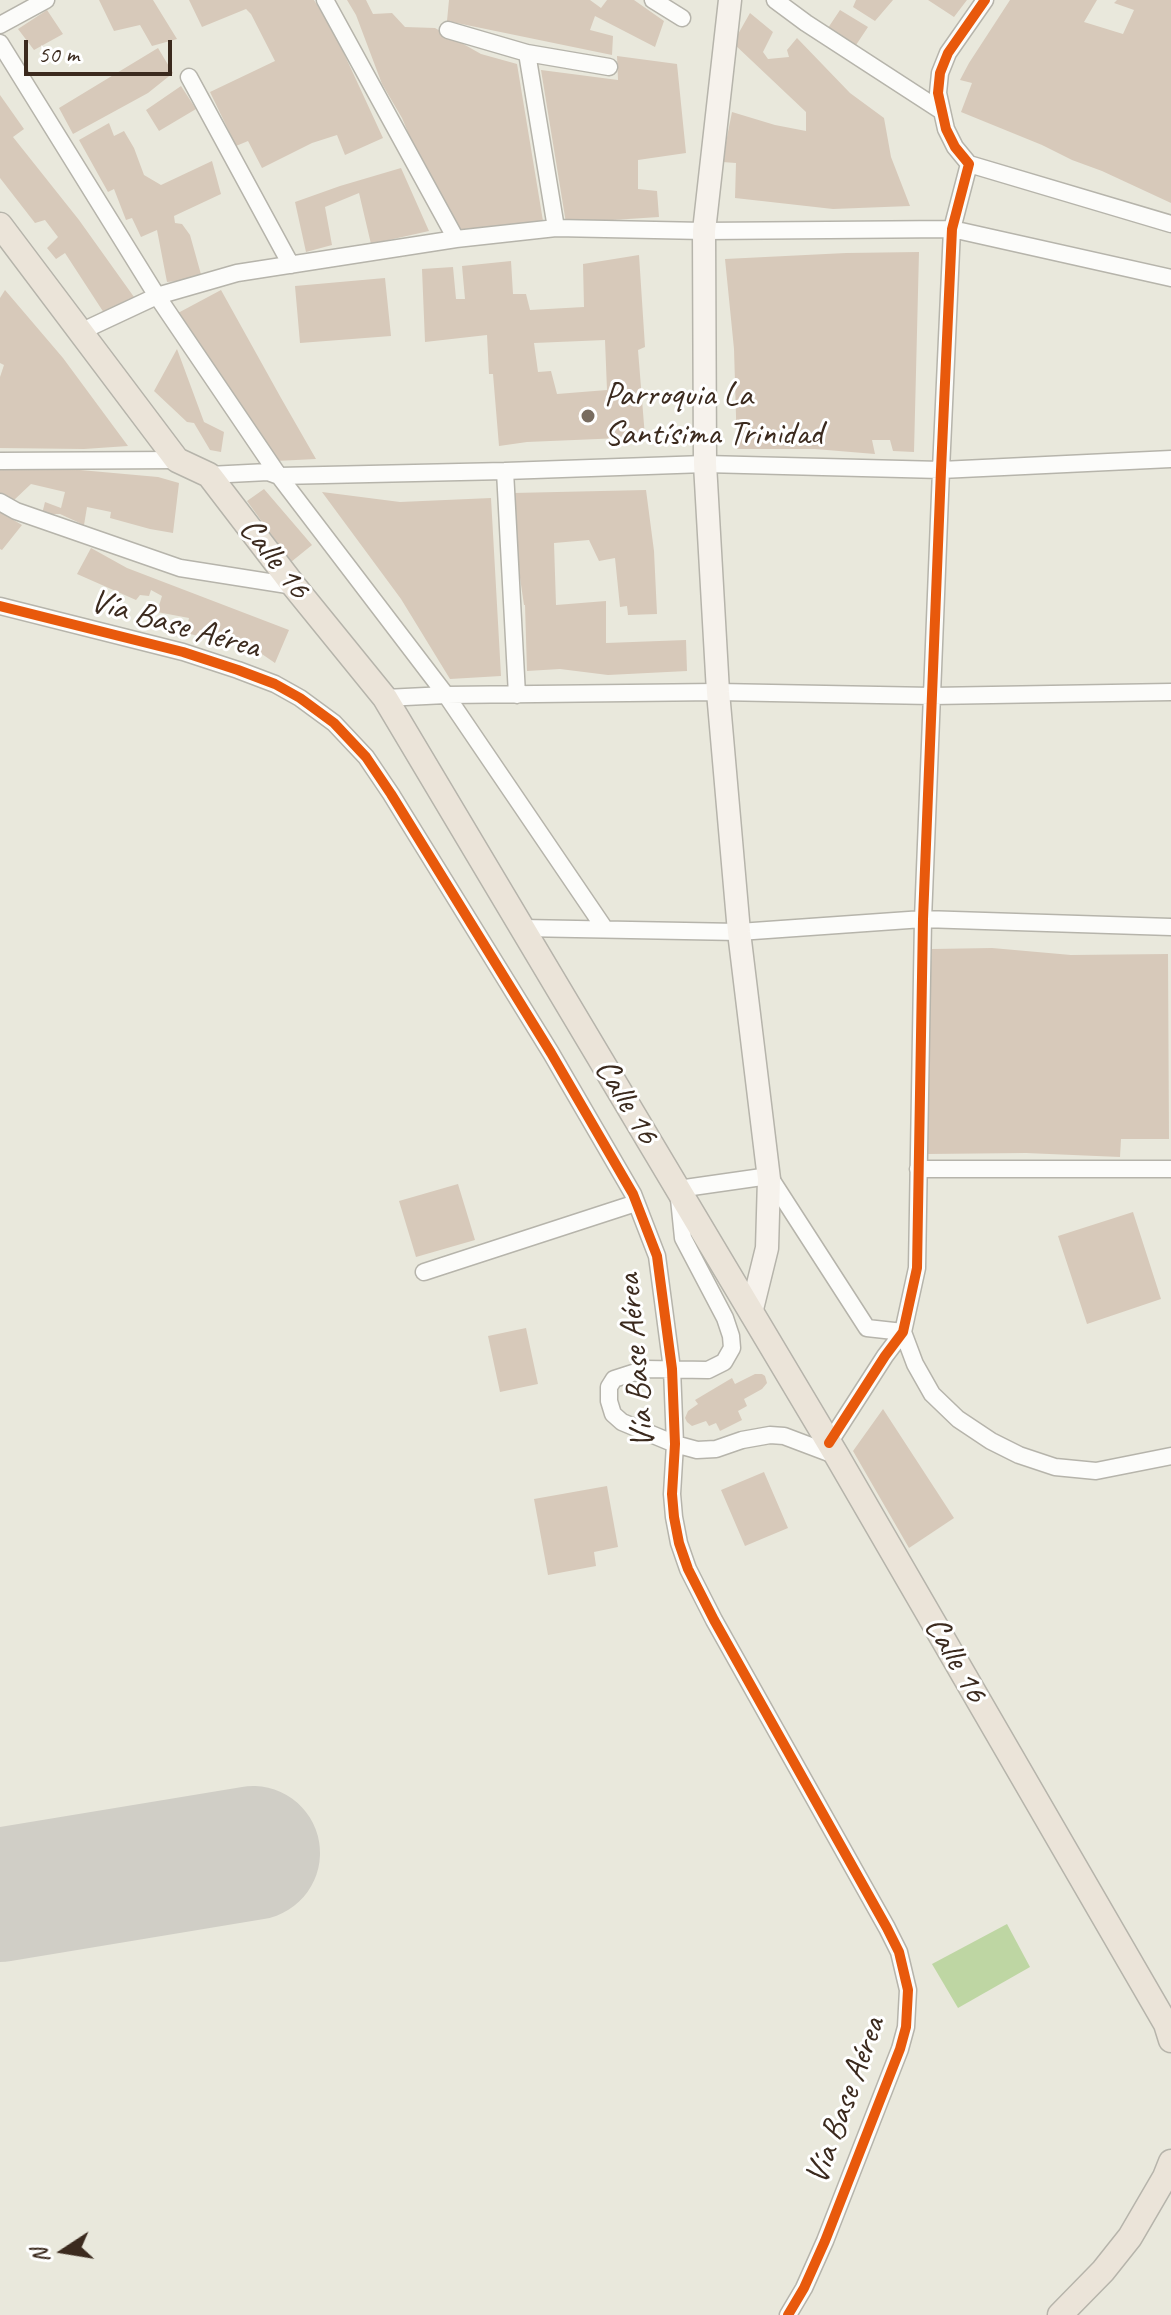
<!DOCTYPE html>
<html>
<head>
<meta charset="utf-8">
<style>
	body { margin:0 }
	#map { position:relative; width:1171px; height:2315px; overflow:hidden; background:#e9e8dc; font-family:Caveat,sans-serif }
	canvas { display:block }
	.north { position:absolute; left:24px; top:2211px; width:80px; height:80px; -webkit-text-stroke:6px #fff; paint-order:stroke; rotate:258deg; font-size:22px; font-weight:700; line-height:32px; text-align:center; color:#3b2a1e }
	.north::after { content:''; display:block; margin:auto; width:28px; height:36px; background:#3b2a1e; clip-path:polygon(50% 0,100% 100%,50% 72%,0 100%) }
	.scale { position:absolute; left:24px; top:40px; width:148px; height:36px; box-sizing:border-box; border:4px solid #3b2a1e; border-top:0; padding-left:10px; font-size:24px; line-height:28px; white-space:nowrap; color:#3b2a1e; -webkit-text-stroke:6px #fff; paint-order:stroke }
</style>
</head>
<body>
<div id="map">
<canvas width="1171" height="2315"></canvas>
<div class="north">N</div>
<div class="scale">50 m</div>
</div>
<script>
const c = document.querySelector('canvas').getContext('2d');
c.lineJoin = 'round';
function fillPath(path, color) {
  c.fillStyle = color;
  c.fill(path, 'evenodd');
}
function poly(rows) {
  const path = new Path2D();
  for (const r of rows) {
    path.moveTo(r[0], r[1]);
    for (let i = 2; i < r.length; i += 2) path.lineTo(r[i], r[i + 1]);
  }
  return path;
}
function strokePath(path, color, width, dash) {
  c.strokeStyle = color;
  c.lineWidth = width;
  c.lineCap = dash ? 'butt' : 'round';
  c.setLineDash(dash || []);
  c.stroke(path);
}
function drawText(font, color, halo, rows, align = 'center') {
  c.font = font + ' Caveat,sans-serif';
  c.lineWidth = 6;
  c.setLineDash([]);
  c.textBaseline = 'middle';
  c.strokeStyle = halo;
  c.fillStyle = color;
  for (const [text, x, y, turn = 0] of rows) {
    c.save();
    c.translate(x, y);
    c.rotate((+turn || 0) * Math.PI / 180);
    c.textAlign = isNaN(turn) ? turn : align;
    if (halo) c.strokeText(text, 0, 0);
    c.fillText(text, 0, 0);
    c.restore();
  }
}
const green = poly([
	[1007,1924,1030,1967,958,2008,932,1964]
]);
const runway = poly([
	[0,1895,253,1853]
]);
const building = poly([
	[99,0,153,0,177,39,152,46,140,25,114,31],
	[189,0,314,0,335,34,383,138,345,155,337,135,312,143,262,168,248,141,236,146,210,92,275,61,251,14,246,9,202,27],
	[347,0,366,0,373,14,392,13,405,27,435,28,481,54,517,64,543,221,461,234,419,159,402,118,382,84,356,15],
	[449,0,590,0,601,8,607,0,634,0,664,21,655,47,595,16,590,30,613,36,612,55,447,21],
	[856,0,893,0,875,21,853,7],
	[928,0,967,0,954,17],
	[1010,0,1097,0,1084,22,1123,34,1134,10,1114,3,1117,0,1171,0,1171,203,1102,171,1072,160,1042,145,961,112,972,83,960,80,969,63],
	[47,10,63,34,34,50,18,29],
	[840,10,868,27,856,45,828,28],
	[750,13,773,32,763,52,768,59,789,57,787,50,797,38,850,93,884,118,891,157,910,206,833,209,735,198,736,163,722,162,732,112,775,125,806,131,806,112,733,43],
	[158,48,173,73,148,93,73,134,59,108],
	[617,56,677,64,686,153,638,160,638,189,657,191,659,217,566,223,541,70,618,80],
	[181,86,196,109,159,131,146,110],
	[0,95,24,129,13,137,79,220,134,297,106,316,65,253,56,259,47,248,58,237,45,220,35,223,0,178],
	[109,123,114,136,124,131,134,148,144,175,161,185,212,161,221,194,174,216,175,223,182,224,190,235,202,278,180,285,178,281,167,282,157,230,141,237,132,218,126,220,114,189,108,192,79,140],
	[401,168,429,231,371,244,359,193,325,207,332,245,306,252,295,202,340,186],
	[919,252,914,452,893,451,890,440,872,440,875,454,815,449,737,449,734,349,725,259,846,253],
	[639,255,645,347,638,350,645,437,527,442,499,446,493,374,489,374,487,335,425,342,422,269,453,267,456,299,465,299,462,266,511,261,513,294,526,294,530,310,584,307,583,264],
	[605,340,607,390,557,394,551,371,538,372,534,343],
	[385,278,391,336,300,343,295,286],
	[5,290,63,358,128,446,84,449,0,448,0,377,4,365,0,363,0,298],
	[221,290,281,398,316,459,276,461,178,313],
	[177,349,204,422,224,432,221,452,210,450,194,423,187,422,154,391],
	[0,468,69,469,158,477,179,483,173,533,150,529,110,518,111,512,87,507,84,525,60,514,42,514,45,502,61,508,65,492,31,484,13,501,0,493],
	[264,489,312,545,291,562,247,501],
	[646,490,654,551,657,614,628,615,627,606,620,607,615,558,599,561,589,540,554,543,556,605,606,601,606,643,686,640,687,671,608,675,560,669,527,671,525,605,524,605,519,571,513,493],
	[322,492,400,502,491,498,501,676,450,679,401,599],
	[0,512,22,525,2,550,0,549],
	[91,548,127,568,289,630,275,663,256,650,186,633,189,618,157,612,162,596,151,590,149,596,140,595,136,600,77,574],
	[992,948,1071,955,1168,954,1169,1139,1121,1139,1120,1157,1026,1153,927,1154,928,1004,932,949],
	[458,1184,475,1240,416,1257,399,1201],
	[1133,1212,1161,1299,1087,1324,1058,1236],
	[526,1328,538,1384,500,1392,488,1336],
	[755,1374,762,1374,765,1376,767,1383,762,1389,744,1399,747,1406,738,1411,742,1420,720,1431,716,1423,709,1426,706,1421,692,1426,687,1422,685,1418,688,1411,698,1404,695,1400,732,1378,735,1384],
	[883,1409,954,1518,909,1548,853,1451],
	[764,1472,788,1528,745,1546,721,1490],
	[607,1486,618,1547,594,1552,596,1566,548,1575,534,1499]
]);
const street = poly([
	[325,0,456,239],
	[653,0,682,18],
	[775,0,806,23,940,110],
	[0,25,46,0],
	[448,30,527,53,609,67],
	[0,43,157,296,279,476,446,695,605,929],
	[527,53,556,228],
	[189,77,291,265],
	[969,164,1171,224],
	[80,332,157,296,237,273,456,239,556,228,704,231,952,229,1171,278],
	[0,461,177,460],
	[505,471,517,695],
	[209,475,268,472,279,476,505,471,705,464,941,470,1171,459],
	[0,502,16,511,180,568,294,586],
	[0,606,183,652,238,670,275,684,300,698,334,723,366,757,391,794,551,1053,633,1194,657,1256,672,1369,675,1444,672,1494,674,1517,679,1543,688,1569,714,1620,887,1928,899,1952,908,1990,906,2027,900,2049,825,2241,804,2288,788,2315],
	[385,698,446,695,718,692,932,696,1171,692],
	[522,928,739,932,923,919,1171,927],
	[918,1169,1171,1169],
	[424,1272,636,1203],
	[829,1443,885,1356,903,1332,917,1268,923,919,941,470,952,229,969,164,955,147,946,129,938,93,940,73,948,53,985,0],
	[837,1456,784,1436,770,1435,742,1440,716,1449,697,1450,675,1444,622,1422,613,1414,609,1401,609,1387,614,1379,645,1369,708,1370,724,1362,732,1348,731,1336,725,1318,683,1238,678,1189,769,1176,867,1328,903,1332,915,1364,932,1394,958,1419,991,1441,1019,1455,1055,1467,1096,1471,1171,1456]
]);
const secondary = poly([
	[730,0,704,231,705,464,718,692,739,932,769,1179,767,1248,751,1313]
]);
const primary = poly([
	[0,225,177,460,209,475,294,586,385,698,837,1456,1166,2024,1171,2040],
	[1060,2315,1103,2271,1130,2237,1165,2177,1171,2162]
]);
const cycleway = poly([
	[0,606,183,652,238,670,275,684,300,698,334,723,366,757,391,794,551,1053,633,1194,657,1256,672,1369,675,1444,672,1494,674,1517,679,1543,688,1569,714,1620,887,1928,899,1952,908,1990,906,2027,900,2049,825,2241,804,2288,788,2315],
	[829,1443,885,1356,903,1332,917,1268,923,919,941,470,952,229,969,164,955,147,946,129,938,93,940,73,948,53,985,0]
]);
const markers = [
	[588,416,8,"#786c60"]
];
const poiNames = [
	["Parroquia La",604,396],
	["Santísima Trinidad",604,435]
];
const streetNames = [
	["Calle 16",274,559,52],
	["Vía Base Aérea",175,625,16],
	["Calle 16",626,1102,59],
	["Vía Base Aérea",637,1361,-95],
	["Calle 16",955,1660,60],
	["Vía Base Aérea",846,2101,-70]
];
fillPath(green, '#bed6a3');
strokePath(runway, '#d0cec6', 134);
fillPath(building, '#d7c9ba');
strokePath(street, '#b6b4ab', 19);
strokePath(secondary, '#b6b4ab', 25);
strokePath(primary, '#b6b4ab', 27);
strokePath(street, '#fcfcfa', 16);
strokePath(secondary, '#f6f2ec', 22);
strokePath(primary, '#ebe4d9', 24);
strokePath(cycleway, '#e8590c', 10);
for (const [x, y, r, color] of markers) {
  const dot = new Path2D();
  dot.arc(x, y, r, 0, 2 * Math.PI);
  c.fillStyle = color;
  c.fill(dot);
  strokePath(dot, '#fff', 3);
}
drawText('34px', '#3b2a1e', '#fff', poiNames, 'left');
drawText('34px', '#3b2a1e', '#fff', streetNames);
</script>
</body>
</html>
